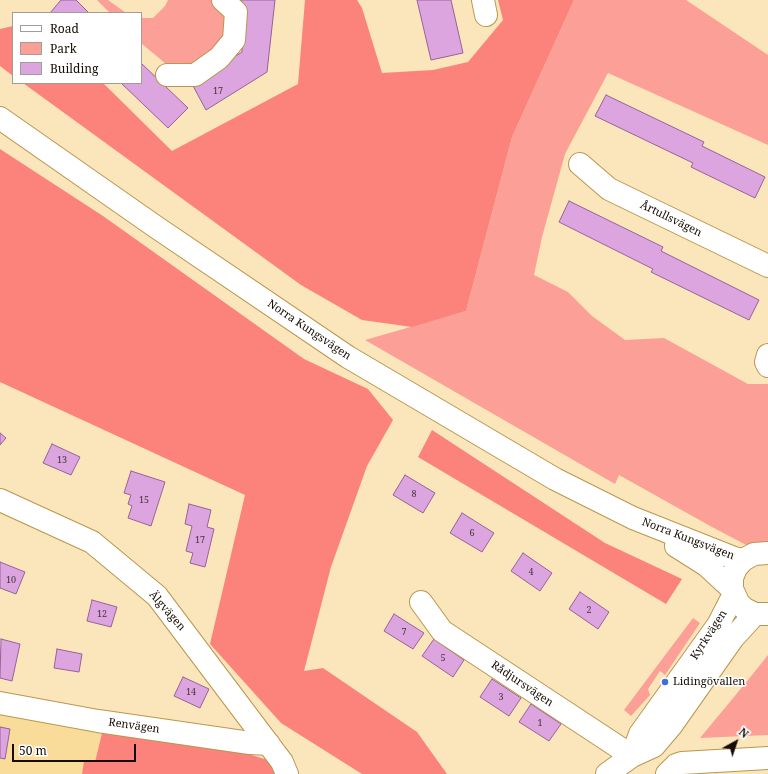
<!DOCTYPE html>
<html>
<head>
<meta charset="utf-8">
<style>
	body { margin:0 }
	#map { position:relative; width:768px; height:774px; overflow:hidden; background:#fbe6bb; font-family:"Noto Serif",serif }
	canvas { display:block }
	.legend { position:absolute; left:12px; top:12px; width:130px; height:72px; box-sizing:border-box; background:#fff; border:1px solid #a19d99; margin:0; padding:5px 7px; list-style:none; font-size:12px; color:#150b00 }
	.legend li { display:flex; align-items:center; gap:8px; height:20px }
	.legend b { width:20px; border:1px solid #a19d99 }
	.north { position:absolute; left:716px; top:722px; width:40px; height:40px; -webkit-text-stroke:3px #fff; paint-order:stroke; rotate:40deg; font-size:11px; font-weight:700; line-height:16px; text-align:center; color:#150b00 }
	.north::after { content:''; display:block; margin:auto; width:14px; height:18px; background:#150b00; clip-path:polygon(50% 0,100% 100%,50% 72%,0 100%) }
	.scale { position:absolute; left:12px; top:744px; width:124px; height:18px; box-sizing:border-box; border:2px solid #150b00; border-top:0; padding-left:5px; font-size:12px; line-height:14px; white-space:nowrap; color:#150b00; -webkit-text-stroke:3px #fff; paint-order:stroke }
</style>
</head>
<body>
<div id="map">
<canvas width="768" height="774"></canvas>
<ul class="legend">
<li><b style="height:5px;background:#fff"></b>Road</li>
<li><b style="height:11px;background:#fc9f97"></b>Park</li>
<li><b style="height:11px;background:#dca5df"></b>Building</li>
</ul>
<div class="north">N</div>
<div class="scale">50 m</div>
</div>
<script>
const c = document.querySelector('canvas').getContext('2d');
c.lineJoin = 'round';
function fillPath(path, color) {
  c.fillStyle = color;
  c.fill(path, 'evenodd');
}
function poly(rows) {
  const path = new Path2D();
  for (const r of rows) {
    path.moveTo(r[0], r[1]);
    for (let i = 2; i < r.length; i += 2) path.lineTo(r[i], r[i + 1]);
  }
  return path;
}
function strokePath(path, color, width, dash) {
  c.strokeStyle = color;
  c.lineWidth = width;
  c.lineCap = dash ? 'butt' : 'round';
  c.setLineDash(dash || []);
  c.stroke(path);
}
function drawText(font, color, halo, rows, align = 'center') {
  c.font = font + ' "Noto Serif",serif';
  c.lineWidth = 3;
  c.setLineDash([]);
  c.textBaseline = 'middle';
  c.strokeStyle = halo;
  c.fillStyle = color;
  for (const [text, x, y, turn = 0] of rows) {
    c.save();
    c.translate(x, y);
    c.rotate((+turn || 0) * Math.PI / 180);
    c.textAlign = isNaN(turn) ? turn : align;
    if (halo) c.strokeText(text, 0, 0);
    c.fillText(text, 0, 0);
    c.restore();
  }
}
const built = poly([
	[0,712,103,729,95,763,84,761,82,774,0,774]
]);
const green = poly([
	[97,0,108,0,126,13,110,13],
	[168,0,213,0,223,10,228,25,221,44,187,70,166,64,141,43,141,18,153,18,165,6],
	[574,0,686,0,768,55,768,145,608,73,565,154,542,237,534,275,568,292,592,316,625,340,664,338,748,384,768,384,768,549,750,547,712,527,619,475,615,484,365,340,466,311,512,137],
	[693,618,700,623,665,675,660,671,648,689,650,695,631,716,624,710],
	[768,655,768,735,700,738,748,680]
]);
const forest = poly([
	[305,0,357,0,362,8,382,73,433,70,468,62,503,20,498,0,574,0,512,137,466,311,412,327,362,320,301,285,23,83,103,83,172,151,298,84],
	[13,26,13,76,0,66,0,29],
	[0,149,103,216,304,359,368,389,393,420,367,466,331,567,304,671,323,668,417,732,447,774,362,774,281,723,210,644,245,495,0,382],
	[432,430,605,543,682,579,666,604,418,457],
	[103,729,232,749,268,760,275,774,82,774,84,761,95,762]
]);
const building = poly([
	[61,0,76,0,89,13,50,13,61,0],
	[237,0,275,0,267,72,206,110,192,84,242,52,244,6,237,0],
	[417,0,451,0,463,53,431,60,417,0],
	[141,63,188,108,168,128,121,83,141,83,141,63],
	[606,95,704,142,702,146,765,177,755,198,691,167,693,163,595,116,606,95],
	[569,201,663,247,661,251,759,300,749,320,651,272,653,269,559,222,569,201],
	[0,433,6,438,0,445,0,433],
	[52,444,80,457,71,475,43,463,52,444],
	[131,471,165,482,151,526,128,518,132,506,128,504,131,495,124,493,131,471],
	[405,475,435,493,423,513,393,495,405,475],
	[189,504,211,510,207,527,214,529,205,567,190,563,193,553,186,551,192,526,185,524,189,504],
	[462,513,494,533,482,552,450,533,462,513],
	[523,553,552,573,540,591,511,571,523,553],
	[0,562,25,572,16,594,0,588,0,562],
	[580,592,609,612,598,629,569,609,580,592],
	[92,600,117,607,111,627,87,621,92,600],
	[394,614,424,633,413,649,384,631,394,614],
	[1,639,20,644,12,681,0,678,1,639],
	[434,639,464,660,453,677,422,656,434,639],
	[57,649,82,654,79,672,54,668,57,649],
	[183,677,209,689,200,708,174,696,183,677],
	[492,679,521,698,509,716,480,697,492,679],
	[531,704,561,724,549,741,519,722,531,704],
	[0,727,10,729,5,759,0,758,0,727]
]);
const minor = poly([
	[483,0,486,15],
	[167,75,195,75,219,58,234,40,236,12,223,0],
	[580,164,609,189,768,266],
	[768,355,766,362,768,366],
	[0,500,92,542,157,596,282,762,287,774],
	[421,602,442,631,632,756],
	[0,703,98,721,250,743,269,744],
	[632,756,640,734,718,625,734,594],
	[607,774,632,756,654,746,671,726,733,638,755,614],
	[667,774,676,765,682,763,768,758]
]);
const major = poly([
	[0,118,156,227,348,357,555,479,633,518,734,558,743,560],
	[676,546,706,565,732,589],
	[768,553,754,554,743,560,736,568,732,578,732,589,739,604,745,609,755,614,768,614]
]);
const markers = [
	[665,682,4,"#416ddf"]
];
const numberNames = [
	["17",218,91],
	["13",62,460],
	["8",414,494],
	["15",144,500],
	["6",472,533],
	["17",200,540],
	["4",531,572],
	["10",11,580],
	["2",589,610],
	["12",102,614],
	["7",404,632],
	["5",443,658],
	["14",191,692],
	["3",501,697],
	["1",540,723]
];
const streetNames = [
	["Årtullsvägen",671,219,26],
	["Norra Kungsvägen",309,330,34],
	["Norra Kungsvägen",688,539,21],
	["Älgvägen",167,611,49],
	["Kyrkvägen",709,635,-57],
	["Rådjursvägen",522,684,34],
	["Renvägen",134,726,8]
];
const poiNames = [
	["Lidingövallen",673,682]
];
fillPath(built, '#f9db9a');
fillPath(green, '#fc9f97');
fillPath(forest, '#fb837c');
fillPath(building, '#dca5df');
strokePath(building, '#966298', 1);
strokePath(minor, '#b9974e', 24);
strokePath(major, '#b9974e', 24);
strokePath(minor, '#fff', 22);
strokePath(major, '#fff', 22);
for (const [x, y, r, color] of markers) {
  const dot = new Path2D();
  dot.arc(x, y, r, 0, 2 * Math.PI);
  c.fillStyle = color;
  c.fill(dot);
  strokePath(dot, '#fff', 1.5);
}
drawText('9px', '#473238', null, numberNames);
drawText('11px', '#150b00', '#fff', streetNames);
drawText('11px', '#150b00', '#fff', poiNames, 'left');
</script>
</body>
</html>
